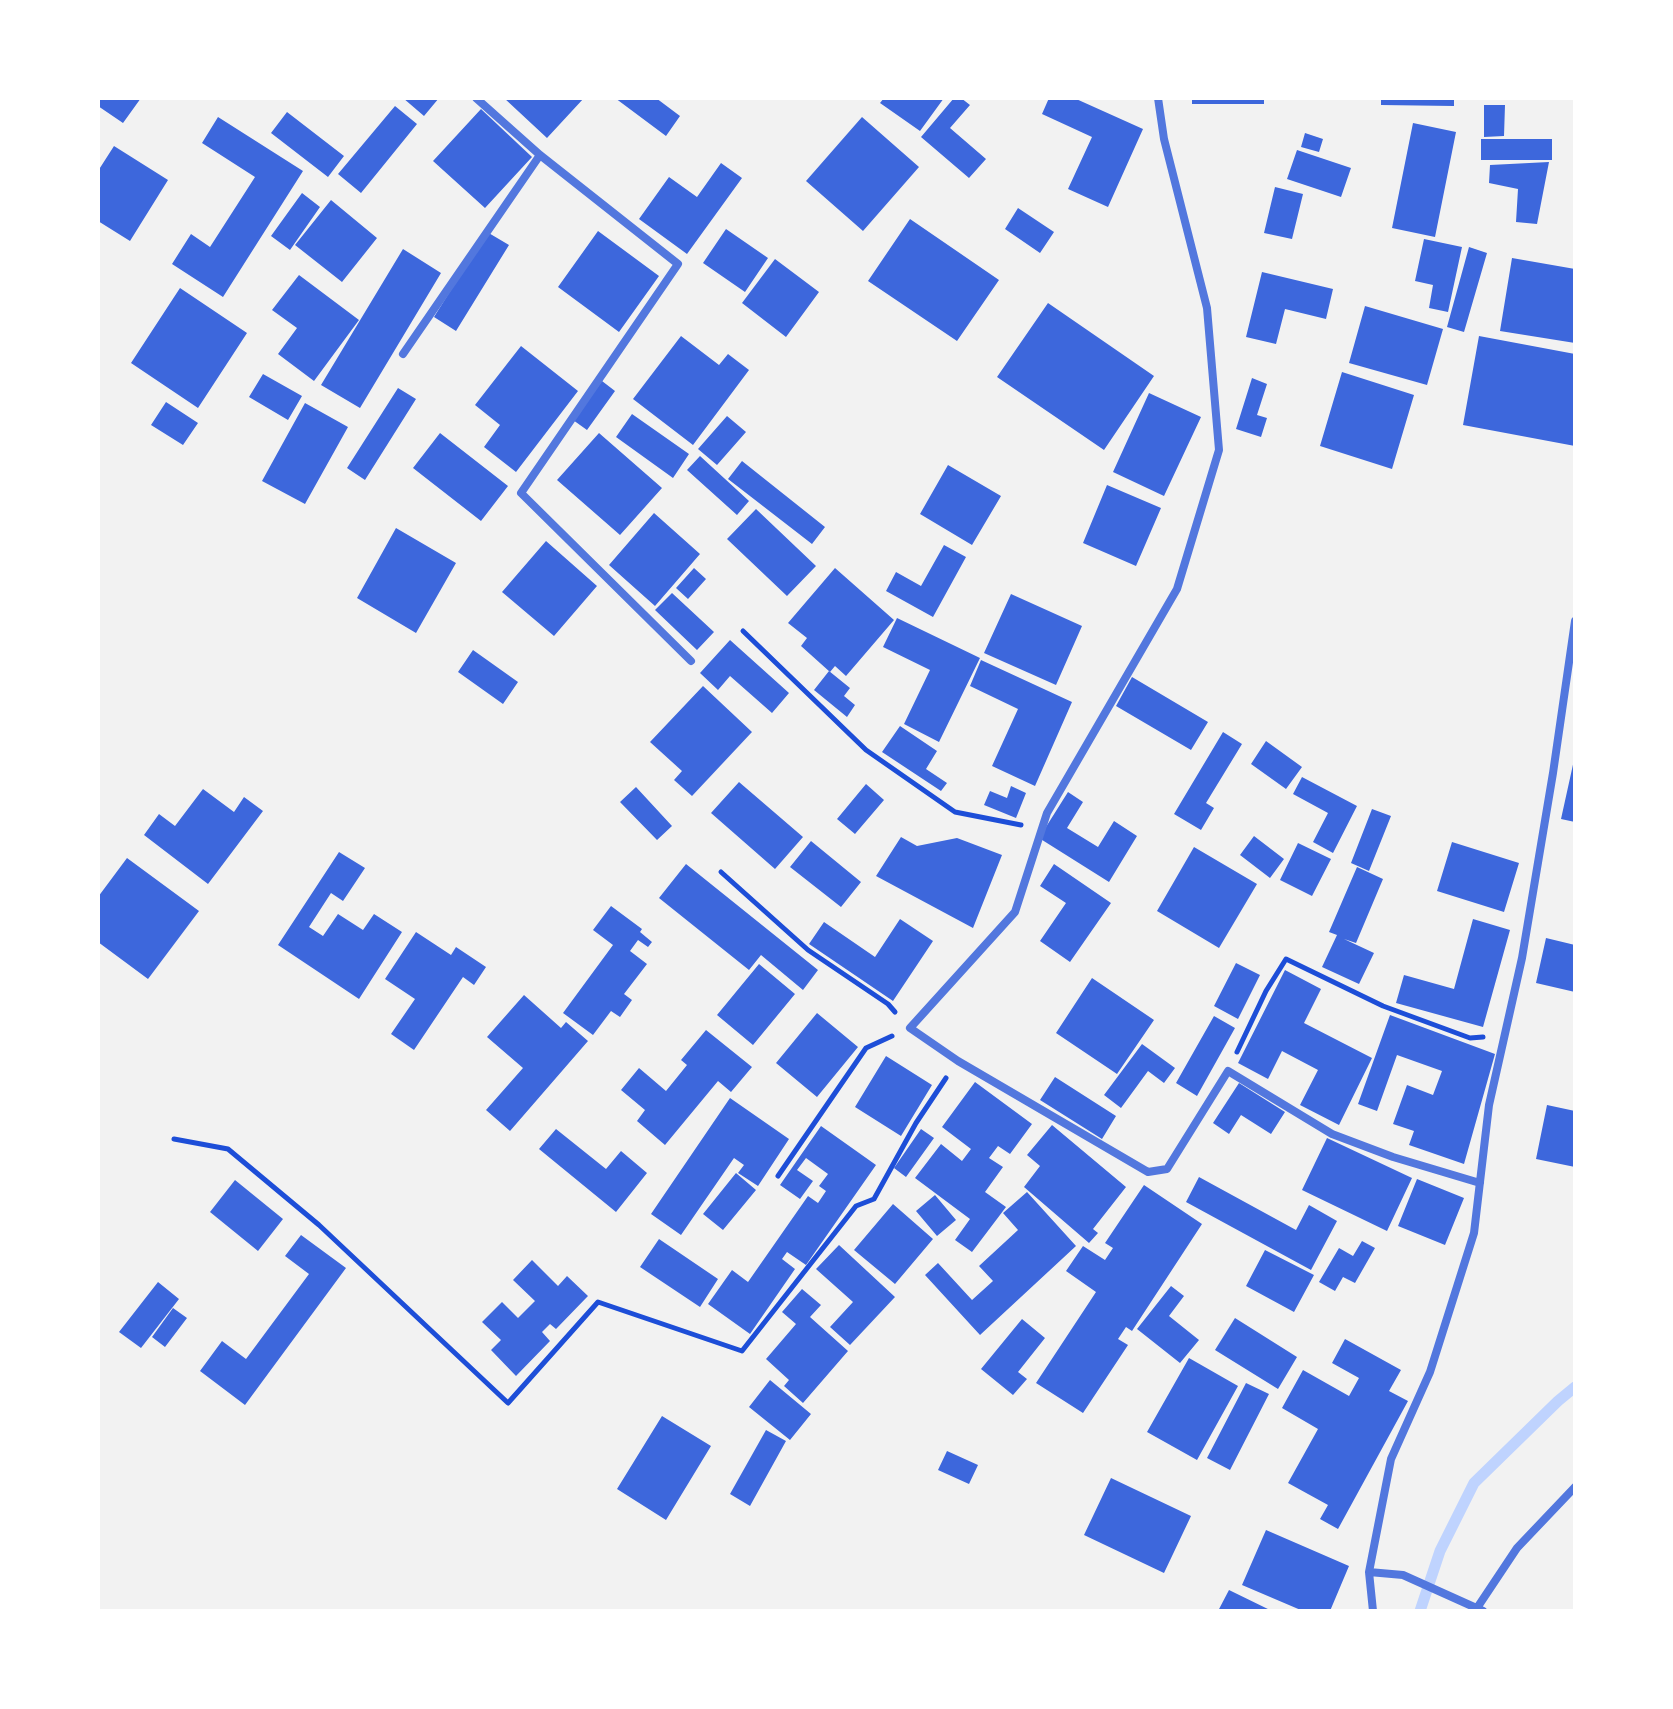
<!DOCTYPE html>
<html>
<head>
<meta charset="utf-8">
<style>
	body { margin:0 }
	#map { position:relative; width:1673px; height:1709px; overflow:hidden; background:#f2f2f2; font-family:"Work Sans",sans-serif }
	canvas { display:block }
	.frame { position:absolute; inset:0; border:100px solid #fff; pointer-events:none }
</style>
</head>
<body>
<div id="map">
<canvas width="1673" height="1709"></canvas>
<div class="frame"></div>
</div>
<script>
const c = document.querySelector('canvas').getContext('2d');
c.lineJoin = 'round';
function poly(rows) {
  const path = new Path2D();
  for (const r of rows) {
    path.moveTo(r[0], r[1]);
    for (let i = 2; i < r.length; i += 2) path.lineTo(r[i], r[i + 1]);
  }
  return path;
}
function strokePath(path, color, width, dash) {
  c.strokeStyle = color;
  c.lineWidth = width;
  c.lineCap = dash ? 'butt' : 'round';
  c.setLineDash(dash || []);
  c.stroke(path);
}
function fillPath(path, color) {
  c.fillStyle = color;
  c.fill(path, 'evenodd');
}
const stream = poly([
	[1420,1611,1440,1551,1474,1483,1558,1401,1575,1387]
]);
const building = poly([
	[98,98,141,98,123,123,98,106],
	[403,98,439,98,424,116],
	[504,98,584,98,547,138],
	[615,98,656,98,680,116,666,136],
	[884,98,944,98,920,131,880,103],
	[954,98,961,98,970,105,950,128,986,159,969,178,921,137],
	[1049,98,1074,98,1143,129,1108,207,1068,189,1092,137,1042,114],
	[1192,98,1264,98,1264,104,1192,104],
	[1381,98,1454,98,1454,106,1381,105],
	[1484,105,1505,105,1504,136,1484,137],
	[395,106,417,124,361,193,338,174],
	[481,109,532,157,485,208,433,161],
	[287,112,344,156,328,177,271,133],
	[218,117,303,171,223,297,172,264,191,234,210,247,255,177,202,143],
	[862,117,919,167,863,231,806,181],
	[1413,123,1456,132,1435,237,1392,228],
	[1305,133,1323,139,1319,152,1301,147],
	[1481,139,1552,139,1552,160,1481,160],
	[114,146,168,180,130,241,98,221,98,171],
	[1297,150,1351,168,1341,197,1287,179],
	[1549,162,1537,224,1516,222,1518,189,1489,183,1490,165],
	[721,163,742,178,687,254,639,219,669,177,697,197],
	[1275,187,1303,194,1292,239,1264,233],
	[302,193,320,207,290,250,271,236],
	[331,200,377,238,342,282,295,245],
	[1018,208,1054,232,1040,253,1005,229],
	[910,219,999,280,957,341,868,281],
	[726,229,768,258,745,292,703,263],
	[598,231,659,276,619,332,558,287],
	[487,232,509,245,456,331,434,317],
	[1424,239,1462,247,1448,312,1429,308,1433,285,1415,281],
	[1469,247,1487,253,1464,332,1447,327],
	[403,249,441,273,360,408,321,385],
	[1512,258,1575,269,1575,343,1500,331],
	[775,259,819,292,786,337,742,303],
	[1262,272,1333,289,1326,319,1285,309,1276,344,1246,337],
	[299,275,359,320,314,381,278,354,297,328,272,310],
	[180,288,247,333,198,408,131,363],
	[1048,303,1154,376,1104,450,997,377],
	[1365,306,1443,329,1427,385,1349,363],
	[681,336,719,365,728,354,749,370,693,445,633,399],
	[1479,336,1575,354,1575,446,1463,425],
	[521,346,578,391,516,472,484,447,500,425,475,405],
	[1342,372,1414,395,1392,469,1320,446],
	[263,374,302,396,288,420,249,397],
	[1252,378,1267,384,1257,415,1267,418,1261,437,1236,429],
	[602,381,615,391,587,430,573,420],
	[398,388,416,399,365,480,347,468],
	[1149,393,1201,417,1164,496,1113,472],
	[166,402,198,423,183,445,151,425],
	[305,403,348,427,305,504,262,481],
	[632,414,689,454,673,478,616,437],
	[727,416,746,432,717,465,698,449],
	[440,433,508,486,481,521,413,468],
	[599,433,662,488,620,535,557,480],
	[700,456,749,501,737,515,687,470],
	[742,461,825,527,812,544,728,479],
	[948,465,1001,496,972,545,920,514],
	[1107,485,1161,508,1136,566,1083,543],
	[756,509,816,566,787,596,727,539],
	[654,513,700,554,655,606,609,565],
	[396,528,456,563,416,633,357,598],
	[546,541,597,586,554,636,502,592],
	[944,545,966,557,933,617,886,591,896,572,921,586],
	[694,568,706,579,688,599,676,588],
	[835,568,894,620,846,676,835,666,830,672,801,646,807,638,788,623],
	[672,593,714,632,697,650,655,610],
	[1011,594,1082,626,1056,685,984,653],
	[897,618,980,658,939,742,904,724,930,670,883,647],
	[730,640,789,693,772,713,730,676,718,690,700,673],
	[473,650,518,682,503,704,458,672],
	[981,660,1072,702,1035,786,992,766,1018,709,970,686],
	[829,671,850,688,844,696,855,705,847,717,814,690],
	[1132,677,1208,722,1191,750,1116,706],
	[703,686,752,732,692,796,674,780,682,771,650,742],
	[900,726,937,751,926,769,947,783,941,791,882,752],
	[1223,732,1242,744,1206,803,1214,808,1201,830,1174,814],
	[1266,741,1302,767,1286,789,1251,764],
	[1574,760,1575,760,1575,822,1561,819],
	[1302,777,1357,806,1333,853,1313,842,1328,813,1293,794],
	[739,782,803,837,775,869,711,813],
	[866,784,884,800,855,834,837,819],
	[1011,786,1026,793,1016,818,984,805,990,791,1007,798],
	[636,787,672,826,657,840,620,802],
	[203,789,234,812,244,797,263,811,208,884,144,835,159,814,175,826],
	[1068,792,1083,802,1067,828,1098,847,1114,821,1137,836,1109,882,1039,838],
	[1372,809,1391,816,1369,871,1351,863],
	[1254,836,1284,859,1270,878,1240,855],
	[901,837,917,846,957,838,1002,855,973,928,876,876],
	[811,841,861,882,841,907,790,867],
	[1452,842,1519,863,1504,912,1437,891],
	[1298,843,1331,859,1312,896,1280,880],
	[1194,847,1257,884,1219,948,1157,911],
	[339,852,365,868,343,901,331,893,309,927,323,936,338,914,363,930,374,914,402,932,359,999,278,945],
	[127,858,199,911,148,979,98,942,98,897],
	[686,864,818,970,803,990,761,955,749,970,659,898],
	[1054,864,1111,903,1070,962,1040,941,1066,903,1040,886],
	[1357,867,1383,879,1356,943,1344,939,1374,953,1359,984,1322,967,1337,935,1329,932],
	[611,906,642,929,640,932,652,942,648,947,638,940,630,951,647,964,624,994,632,1000,620,1017,611,1011,593,1035,563,1013,613,945,593,930],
	[900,919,933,941,893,1001,809,944,824,922,875,957],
	[1473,919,1510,930,1483,1027,1396,1003,1404,975,1454,989],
	[416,932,451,955,456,947,486,967,474,985,463,977,414,1050,391,1034,415,999,385,979],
	[1546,938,1575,945,1575,992,1536,983],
	[1236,963,1260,975,1238,1019,1214,1006],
	[759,964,795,994,753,1045,717,1015],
	[1285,970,1321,989,1304,1023,1372,1058,1339,1125,1300,1105,1318,1070,1282,1051,1268,1079,1238,1063],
	[1092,978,1154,1020,1117,1074,1056,1033],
	[524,995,561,1028,566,1022,588,1041,510,1131,486,1110,523,1068,487,1037],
	[817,1013,858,1047,817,1097,776,1063],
	[1390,1015,1495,1054,1464,1164,1409,1145,1414,1131,1393,1124,1407,1085,1433,1095,1442,1071,1397,1055,1377,1111,1358,1104],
	[1214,1016,1235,1028,1197,1096,1176,1083],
	[706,1030,752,1067,731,1092,718,1081,665,1145,637,1121,645,1110,621,1090,639,1068,666,1091,687,1065,681,1060],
	[1142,1044,1175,1068,1164,1083,1148,1071,1121,1108,1104,1095],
	[886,1056,932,1085,901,1136,855,1107],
	[1055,1077,1116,1116,1102,1139,1040,1100],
	[975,1082,1032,1124,1010,1154,998,1146,989,1158,1003,1167,985,1192,1006,1207,972,1252,955,1240,970,1219,915,1178,941,1144,962,1161,971,1149,942,1127],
	[1239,1083,1285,1112,1271,1134,1241,1115,1229,1134,1213,1123],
	[730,1098,789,1139,758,1186,738,1173,744,1165,734,1158,681,1235,651,1214],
	[1547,1105,1575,1111,1575,1167,1536,1159],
	[1052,1125,1126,1187,1093,1229,1098,1233,1089,1243,1024,1187,1040,1166,1027,1155],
	[821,1126,876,1165,806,1265,787,1252,782,1259,795,1269,750,1334,708,1304,732,1270,748,1282,808,1196,818,1203,826,1191,819,1186,828,1174,806,1158,797,1170,813,1181,800,1199,780,1185],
	[556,1129,606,1169,621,1151,647,1173,616,1212,539,1149],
	[921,1129,934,1138,906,1177,894,1168],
	[1327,1138,1412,1178,1387,1231,1302,1190],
	[736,1173,756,1190,723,1230,703,1214],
	[1199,1177,1296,1230,1309,1205,1337,1221,1311,1270,1186,1202],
	[1417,1179,1464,1198,1445,1245,1398,1226],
	[235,1180,283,1219,258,1251,210,1212],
	[1144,1185,1202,1224,1132,1331,1126,1327,1118,1339,1128,1345,1083,1413,1036,1383,1096,1292,1066,1271,1083,1246,1105,1260,1113,1248,1105,1243],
	[1027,1192,1076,1246,980,1335,925,1275,938,1263,972,1300,993,1281,979,1266,1018,1230,1003,1213],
	[935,1195,956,1220,937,1236,916,1211],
	[893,1204,933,1239,895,1284,854,1250],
	[301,1235,346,1268,245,1405,200,1371,222,1341,246,1359,309,1274,285,1256],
	[659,1239,718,1279,700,1307,640,1267],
	[1362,1241,1375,1248,1355,1283,1343,1277,1335,1291,1319,1282,1339,1248,1353,1256],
	[839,1245,895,1297,850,1345,830,1327,853,1302,816,1269],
	[1265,1250,1314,1275,1294,1312,1246,1286],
	[532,1260,558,1286,567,1276,588,1296,556,1329,550,1324,542,1332,550,1341,516,1376,491,1350,501,1340,482,1322,502,1302,518,1318,535,1301,513,1280],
	[158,1282,179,1299,141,1348,119,1332],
	[1171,1286,1184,1296,1169,1316,1199,1340,1180,1363,1137,1329],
	[802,1289,821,1305,810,1317,848,1351,803,1403,784,1386,789,1380,766,1359,796,1324,782,1312],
	[173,1308,187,1318,165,1347,152,1337],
	[1235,1318,1297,1357,1278,1389,1215,1350],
	[1022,1319,1045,1338,1018,1372,1027,1379,1013,1395,981,1369],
	[1345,1339,1401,1370,1389,1391,1408,1401,1338,1529,1320,1519,1328,1505,1288,1483,1318,1429,1282,1408,1303,1370,1349,1396,1359,1378,1332,1363],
	[1189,1358,1238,1386,1197,1460,1147,1432],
	[770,1380,811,1414,790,1440,749,1407],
	[1246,1383,1269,1394,1230,1470,1207,1458],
	[662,1416,711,1446,666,1520,617,1489],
	[766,1430,786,1441,750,1506,730,1494],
	[947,1451,978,1465,969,1484,938,1470],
	[1111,1478,1191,1516,1164,1573,1084,1535],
	[1266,1530,1349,1566,1330,1611,1303,1611,1242,1585],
	[1229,1590,1272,1611,1218,1611]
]);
const path = poly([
	[743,631,866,750,955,812,1021,825],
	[721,872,808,950,888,1004,895,1012],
	[1237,1052,1266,991,1286,959,1383,1006,1470,1038,1483,1037],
	[174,1139,228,1149,319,1225,508,1403,598,1302,742,1351,856,1206,874,1199,916,1123,946,1078],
	[778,1176,866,1048,892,1036]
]);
const minor = poly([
	[476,98,540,155,678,264,521,493,691,661],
	[1158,98,1164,139,1207,308,1219,450,1177,589,1047,813,1015,912,910,1028,958,1061,1148,1172,1167,1169,1228,1071,1332,1134,1393,1157,1480,1183],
	[403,354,540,155],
	[1369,1572,1403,1575,1483,1611],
	[1477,1608,1517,1548,1575,1487],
	[1373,1611,1369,1572,1391,1459,1430,1372,1474,1233,1489,1105,1522,958,1553,773,1575,621]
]);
strokePath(stream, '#bfd3fe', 11);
fillPath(building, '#3d67dc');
strokePath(path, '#1d4ed8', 5);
strokePath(minor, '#5277de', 8);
</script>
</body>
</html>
